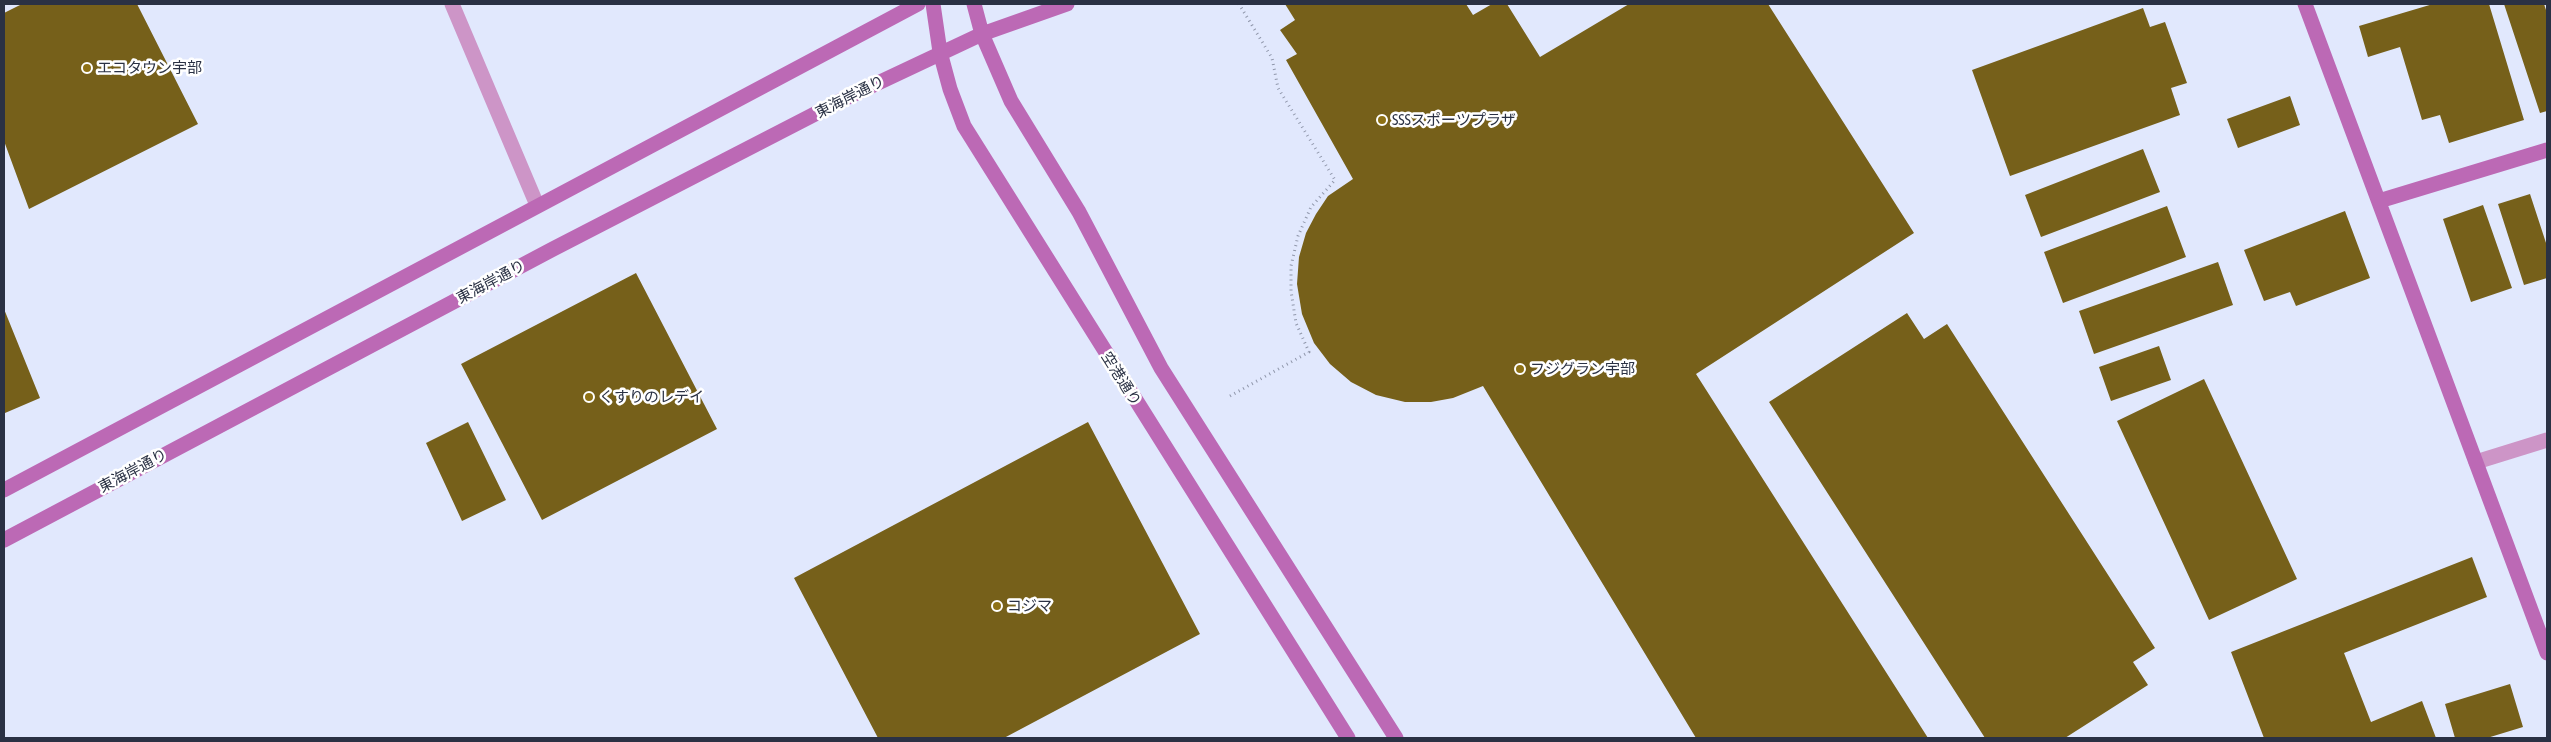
<!DOCTYPE html>
<html>
<head>
<meta charset="utf-8">
<style>
	body { margin:0 }
	#map { position:relative; width:2551px; height:742px; overflow:hidden; background:#e1e8fd; font-family:"Asap Condensed",sans-serif }
	canvas { display:block }
	.frame { position:absolute; inset:0; border:5px solid #2a3144; pointer-events:none }
</style>
</head>
<body>
<div id="map">
<canvas width="2551" height="742"></canvas>
<div class="frame"></div>
</div>
<script>
const c = document.querySelector('canvas').getContext('2d');
c.lineJoin = 'round';
function fillPath(path, color) {
  c.fillStyle = color;
  c.fill(path, 'evenodd');
}
function poly(rows) {
  const path = new Path2D();
  for (const r of rows) {
    path.moveTo(r[0], r[1]);
    for (let i = 2; i < r.length; i += 2) path.lineTo(r[i], r[i + 1]);
  }
  return path;
}
function strokePath(path, color, width, dash) {
  c.strokeStyle = color;
  c.lineWidth = width;
  c.lineCap = dash ? 'butt' : 'round';
  c.setLineDash(dash || []);
  c.stroke(path);
}
function drawText(font, color, halo, rows, align = 'center') {
  c.font = font + ' "Asap Condensed","Noto Sans JP",sans-serif';
  c.lineWidth = 5;
  c.setLineDash([]);
  c.textBaseline = 'middle';
  c.strokeStyle = halo;
  c.fillStyle = color;
  for (const [text, x, y, turn = 0] of rows) {
    c.save();
    c.translate(x, y);
    c.rotate((+turn || 0) * Math.PI / 180);
    c.textAlign = isNaN(turn) ? turn : align;
    if (halo) c.strokeText(text, 0, 0);
    c.fillText(text, 0, 0);
    c.restore();
  }
}
const building = poly([
	[22,4,137,4,198,124,29,209,4,141,4,13],
	[1285,4,1466,4,1473,15,1492,4,1507,4,1540,57,1629,4,1768,4,1914,233,1696,374,1928,738,1696,738,1483,386,1453,398,1431,402,1405,402,1376,395,1351,382,1330,364,1314,343,1302,314,1297,284,1299,257,1306,233,1316,214,1328,196,1353,179,1286,60,1297,54,1280,30,1295,20],
	[2433,4,2489,4,2524,120,2449,143,2440,115,2422,120,2400,47,2368,57,2359,26],
	[2504,4,2544,4,2547,13,2547,111,2540,113],
	[2143,8,2150,27,2165,22,2187,83,2171,88,2180,115,2010,176,1972,70],
	[2290,96,2300,125,2238,148,2227,119],
	[2143,149,2160,192,2041,237,2025,195],
	[2530,194,2547,246,2547,278,2524,285,2498,204],
	[2483,205,2512,288,2471,302,2443,219],
	[2167,206,2186,257,2063,303,2044,252],
	[2345,211,2370,278,2296,306,2290,292,2264,301,2244,250],
	[2218,262,2233,305,2094,354,2079,311],
	[636,273,717,429,542,520,461,364],
	[4,309,40,398,5,413,4,411],
	[1907,313,1924,339,1947,324,2155,648,2133,662,2148,685,2065,738,1985,738,1769,402],
	[2159,346,2171,380,2111,401,2099,367],
	[2204,379,2297,579,2209,620,2117,421],
	[468,422,506,500,462,521,426,443],
	[1088,422,1200,634,1004,738,878,738,794,578],
	[2472,557,2487,597,2344,653,2371,722,2422,701,2436,738,2264,738,2231,652],
	[2510,684,2523,727,2487,738,2455,738,2445,704]
]);
const path = poly([
	[1230,396,1309,352,1296,323,1291,291,1291,266,1298,236,1311,207,1335,180,1278,88,1272,58,1239,4]
]);
const street = poly([
	[452,4,537,205],
	[2476,462,2547,440]
]);
const secondary = poly([
	[933,4,940,52,950,89,964,126,1348,738],
	[974,4,982,34,1011,101,1079,212,1161,368,1396,738],
	[2305,4,2547,653],
	[2379,201,2547,150],
	[4,490,918,4],
	[4,540,553,249,844,99,982,34,1067,4]
]);
const markers = [
	[87,68,5,"#8e7115"],
	[1382,120,5,"#8e7115"],
	[1520,369,5,"#8e7115"],
	[589,397,5,"#8e7115"],
	[997,606,5,"#8e7115"]
];
const poiNames = [
	["エコタウン宇部",97,68],
	["SSSスポーツプラザ",1392,120],
	["フジグラン宇部",1530,369],
	["くすりのレデイ",599,397],
	["コジマ",1007,606]
];
const streetNames = [
	["東海岸通り",850,97,-27],
	["東海岸通り",491,282,-28],
	["空港通り",1121,379,58],
	["東海岸通り",133,471,-28]
];
fillPath(building, '#76601a');
strokePath(path, '#9097ab', 3, [1, 4]);
strokePath(street, '#cd95c7', 15);
strokePath(secondary, '#bc69b5', 15);
for (const [x, y, r, color] of markers) {
  const dot = new Path2D();
  dot.arc(x, y, r, 0, 2 * Math.PI);
  c.fillStyle = color;
  c.fill(dot);
  strokePath(dot, '#fff', 2);
}
drawText('15px', '#2a3144', '#fff', poiNames, 'left');
drawText('15px', '#2a3144', '#fff', streetNames);
</script>
</body>
</html>
